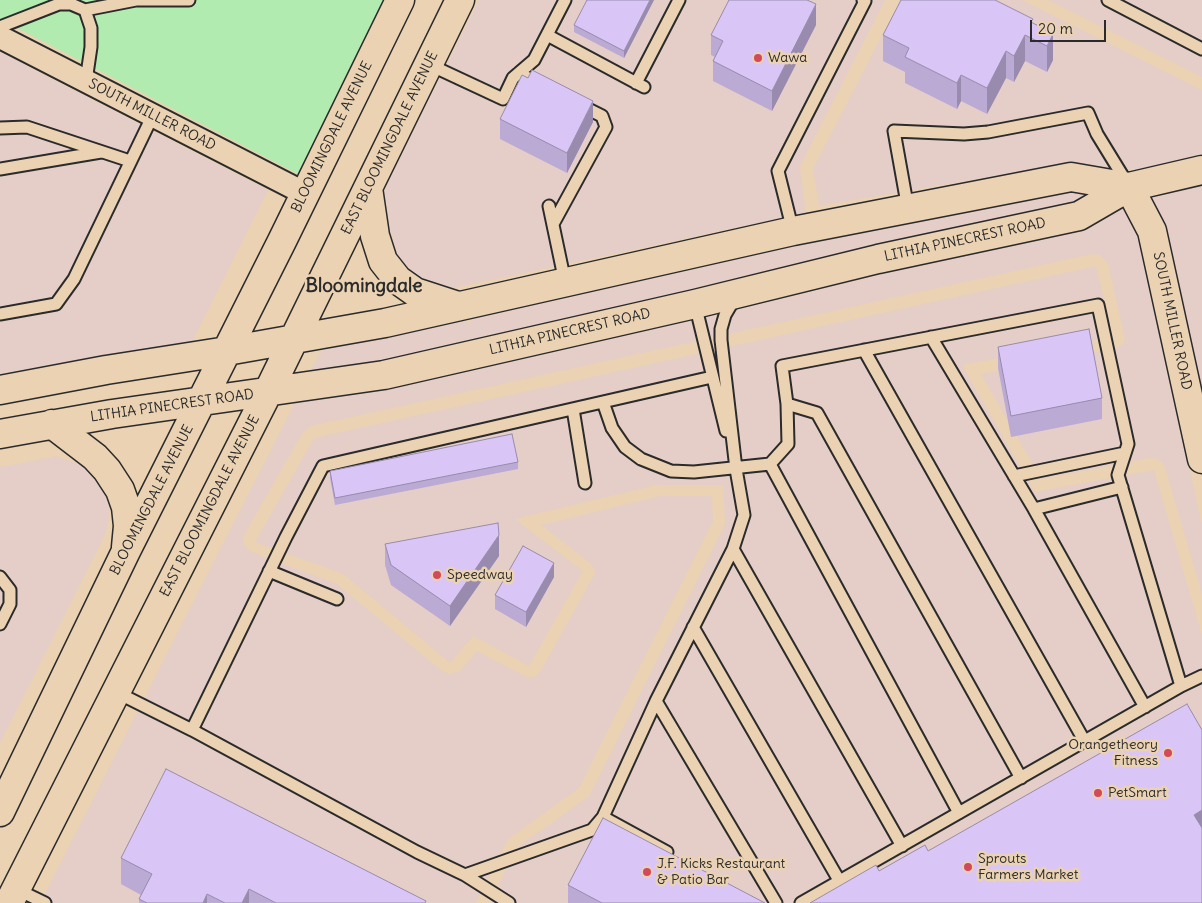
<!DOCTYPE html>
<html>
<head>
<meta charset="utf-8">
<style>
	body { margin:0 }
	#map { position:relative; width:1202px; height:903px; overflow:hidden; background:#ead2b2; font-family:Delius,sans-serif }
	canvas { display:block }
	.scale { position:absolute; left:1030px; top:20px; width:76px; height:22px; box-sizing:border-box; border:2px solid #2b2b2b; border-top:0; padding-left:6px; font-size:15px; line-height:18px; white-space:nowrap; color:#2b2b2b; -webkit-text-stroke:4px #ead2b2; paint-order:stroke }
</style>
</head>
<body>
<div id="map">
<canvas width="1202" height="903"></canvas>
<div class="scale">20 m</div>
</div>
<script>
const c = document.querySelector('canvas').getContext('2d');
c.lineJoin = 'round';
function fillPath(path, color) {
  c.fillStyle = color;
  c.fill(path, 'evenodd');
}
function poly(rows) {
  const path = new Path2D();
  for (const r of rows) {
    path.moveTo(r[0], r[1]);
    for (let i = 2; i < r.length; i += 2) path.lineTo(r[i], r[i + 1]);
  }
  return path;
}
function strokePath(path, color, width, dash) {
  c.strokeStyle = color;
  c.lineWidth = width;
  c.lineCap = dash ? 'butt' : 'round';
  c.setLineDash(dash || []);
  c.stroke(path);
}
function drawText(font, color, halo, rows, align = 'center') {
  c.font = font + ' Delius,sans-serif';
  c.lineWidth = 5;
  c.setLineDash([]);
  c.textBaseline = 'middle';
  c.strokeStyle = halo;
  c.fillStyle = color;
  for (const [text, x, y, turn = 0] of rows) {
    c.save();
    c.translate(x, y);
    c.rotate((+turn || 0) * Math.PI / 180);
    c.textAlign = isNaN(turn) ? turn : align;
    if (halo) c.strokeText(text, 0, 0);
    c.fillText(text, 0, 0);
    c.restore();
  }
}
const built = poly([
	[479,0,885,0,800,166,806,213,444,290,407,277,379,241,376,204],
	[900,0,1022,0,1202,90,1202,156,1136,171,1132,168,1124,173,1066,164,819,206,813,169],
	[1048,0,1202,0,1202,77],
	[0,52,268,190,192,342,102,356,0,376],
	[1202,184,1202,394,1166,230,1149,196],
	[1072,191,1088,194,1073,203,887,243,691,291,379,361,310,372,322,349,460,320,470,323,472,317,798,245],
	[1123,206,1138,234,1202,525,1202,594,1164,464,1158,459,1150,458,1041,479,981,374,1116,348,1122,345,1125,339,1108,264,1100,255,1092,254,311,426,303,432,244,535,244,545,252,552,337,584,442,671,450,674,460,671,477,651,527,677,535,677,540,672,595,573,593,566,590,563,541,525,660,496,712,496,713,521,579,788,508,839,476,903,40,903,295,402,388,388,700,317,883,272,1084,229],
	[1096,266,1113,337,962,365,1035,492,1154,470,1202,635,1202,903,490,903,516,848,589,796,725,524,723,485,657,485,515,519,583,571,529,666,473,636,450,663,343,574,255,542,314,438],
	[56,456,88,467,109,494,110,515,105,535,0,743,0,467]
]);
const green = poly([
	[0,0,388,0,298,174,0,19]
]);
const service = poly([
	[1108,0,1202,49],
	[85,10,136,0,189,0],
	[0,27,59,4,71,4,85,10,91,28,91,47,86,81],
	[547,35,644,87],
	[428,64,503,99,513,78,534,60,565,0],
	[519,73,536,82],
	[636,83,679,0],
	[0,128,27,127,130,161],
	[0,169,101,152],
	[549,206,565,282],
	[908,209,894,131,964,134,988,132,1088,113,1097,134,1127,183],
	[553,224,606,127,602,116,582,106],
	[793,231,778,171,865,1,863,0],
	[695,304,726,431],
	[0,314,56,304,74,279,153,115],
	[931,337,1034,509,1145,707],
	[864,350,1085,742],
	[603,402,612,428,625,447,641,459,671,471,694,472,770,464,788,444,787,404,782,366,1098,305,1128,444,1118,475,1181,686,1202,676],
	[787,404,817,413,1021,778],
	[573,409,585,483],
	[770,464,959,813],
	[1014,476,1125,453],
	[1034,509,1122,487],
	[733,549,902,846],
	[269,571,337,599],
	[0,577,10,590,10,604,0,624],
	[693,627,840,882],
	[116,692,192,730,286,537,323,466,712,377],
	[656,701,776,903],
	[192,730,417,852,465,875,509,903],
	[667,852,603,817,656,701,733,549,744,515,736,469,721,340,721,329,725,315,735,298],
	[465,875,592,830,603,817],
	[16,889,45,903],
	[801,903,1181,686]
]);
const minor = poly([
	[0,37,304,193]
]);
const tertiary = poly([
	[1129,187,1152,231,1202,459]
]);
const secondary = poly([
	[368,188,375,236,383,261,398,280,415,292,458,306],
	[0,390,106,370,227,351,385,323,793,231,1071,177,1129,187],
	[52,424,95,457,107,470,120,490,126,507,128,526,126,547],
	[0,434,112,414,384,375,695,304,878,259,1079,216,1129,187,1202,170],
	[0,812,126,551,282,241,400,0],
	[9,903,268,392,460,0]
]);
const wall = poly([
	[654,0,624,58,574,32,574,25],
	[1033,23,1053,34,1053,60,1047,72,1025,61,1014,82,1006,78,987,114,961,101,957,109,905,83,905,72,883,61,883,35],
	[816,25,772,111,713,81,713,61,715,57,711,55,711,35],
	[500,119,593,122,567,173,500,139],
	[998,347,1102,398,1102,419,1011,437,998,368],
	[518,462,518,469,335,505,330,478,330,471],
	[385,544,499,556,450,626,391,585,385,565],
	[554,577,526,627,495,609,495,595],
	[121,858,426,903,139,903,139,899,141,895,121,884],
	[568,885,765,903,568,903]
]);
const shadedWall = poly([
	[650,0,654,0,624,58,624,51],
	[816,4,816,25,772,111,772,91],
	[1053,34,1053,60,1047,72,1047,46],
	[1025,35,1025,61,1014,82,1014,56],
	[1006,51,1006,78,987,114,987,88],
	[961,75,961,101,957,109,957,83],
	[593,101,593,122,567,173,567,153],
	[499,535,499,556,450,626,450,606],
	[554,563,554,577,526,627,526,612],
	[1202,810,1202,836,1194,815],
	[249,889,249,903,242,903],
	[207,894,207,903,203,903]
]);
const building = poly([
	[587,0,650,0,624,51,574,25,587,0],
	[729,0,807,0,816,4,772,91,713,61,723,41,711,35,729,0],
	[901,0,995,0,1033,19,1031,22,1053,34,1047,46,1025,35,1014,56,1006,51,987,88,961,75,957,83,905,57,909,48,883,35,901,0],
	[532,70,593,101,567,153,500,119,522,75,528,78,532,70],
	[1089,329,1102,398,1011,416,998,347,1089,329],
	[512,434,518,462,335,498,330,471,512,434],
	[498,523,499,535,450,606,391,565,385,544,498,523],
	[523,546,554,563,526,612,495,595,523,546],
	[1187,704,1202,730,1202,810,1194,815,1202,828,1202,903,810,903,876,865,879,871,925,845,928,851,1187,704],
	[166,769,426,901,425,903,276,903,249,889,242,903,225,903,207,894,203,903,147,903,139,899,152,874,121,858,166,769],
	[603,818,765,903,602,903,568,885,603,818]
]);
const markers = [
	[758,58,5,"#d1495b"],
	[437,575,5,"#d1495b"],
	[1168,753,5,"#d1495b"],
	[1098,793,5,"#d1495b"],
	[968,867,5,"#d1495b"],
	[647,872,5,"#d1495b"]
];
const poiNames = [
	["Wawa",768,58],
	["Speedway",447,575],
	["Orangetheory",1158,745,"right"],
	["Fitness",1158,761,"right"],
	["PetSmart",1108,793],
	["Sprouts",978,859],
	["Farmers Market",978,875],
	["J.F. Kicks Restaurant",657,864],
	["& Patio Bar",657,880]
];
const streetNames = [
	["SOUTH MILLER ROAD",152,115,27],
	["BLOOMINGDALE AVENUE",332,137,-64],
	["EAST BLOOMINGDALE AVENUE",390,143,-64],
	["LITHIA PINECREST ROAD",965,240,-12],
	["SOUTH MILLER ROAD",1172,321,78],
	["LITHIA PINECREST ROAD",570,332,-13],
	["LITHIA PINECREST ROAD",172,406,-8],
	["BLOOMINGDALE AVENUE",152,500,-63],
	["EAST BLOOMINGDALE AVENUE",210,506,-63]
];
const districtNames = [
	["Bloomingdale",364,287]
];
fillPath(built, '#e5cec7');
fillPath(green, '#b1ebb0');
strokePath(service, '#2b2b2b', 15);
strokePath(minor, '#2b2b2b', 26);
strokePath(tertiary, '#2b2b2b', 31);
strokePath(secondary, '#2b2b2b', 31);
strokePath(service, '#ead2b2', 11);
strokePath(minor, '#ead2b2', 22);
strokePath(tertiary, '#ead2b2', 28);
strokePath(secondary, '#ead2b2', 28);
fillPath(wall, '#bbaad4');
fillPath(shadedWall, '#988bad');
fillPath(building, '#d9c6f7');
strokePath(building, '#988bad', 1);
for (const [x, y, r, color] of markers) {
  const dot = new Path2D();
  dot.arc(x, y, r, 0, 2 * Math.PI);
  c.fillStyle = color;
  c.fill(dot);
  strokePath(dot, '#ead2b2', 2);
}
drawText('14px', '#2b2b2b', '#ead2b2', poiNames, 'left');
drawText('14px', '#2b2b2b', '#ead2b2', streetNames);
drawText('bold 19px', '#2b2b2b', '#ead2b2', districtNames);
</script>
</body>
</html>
